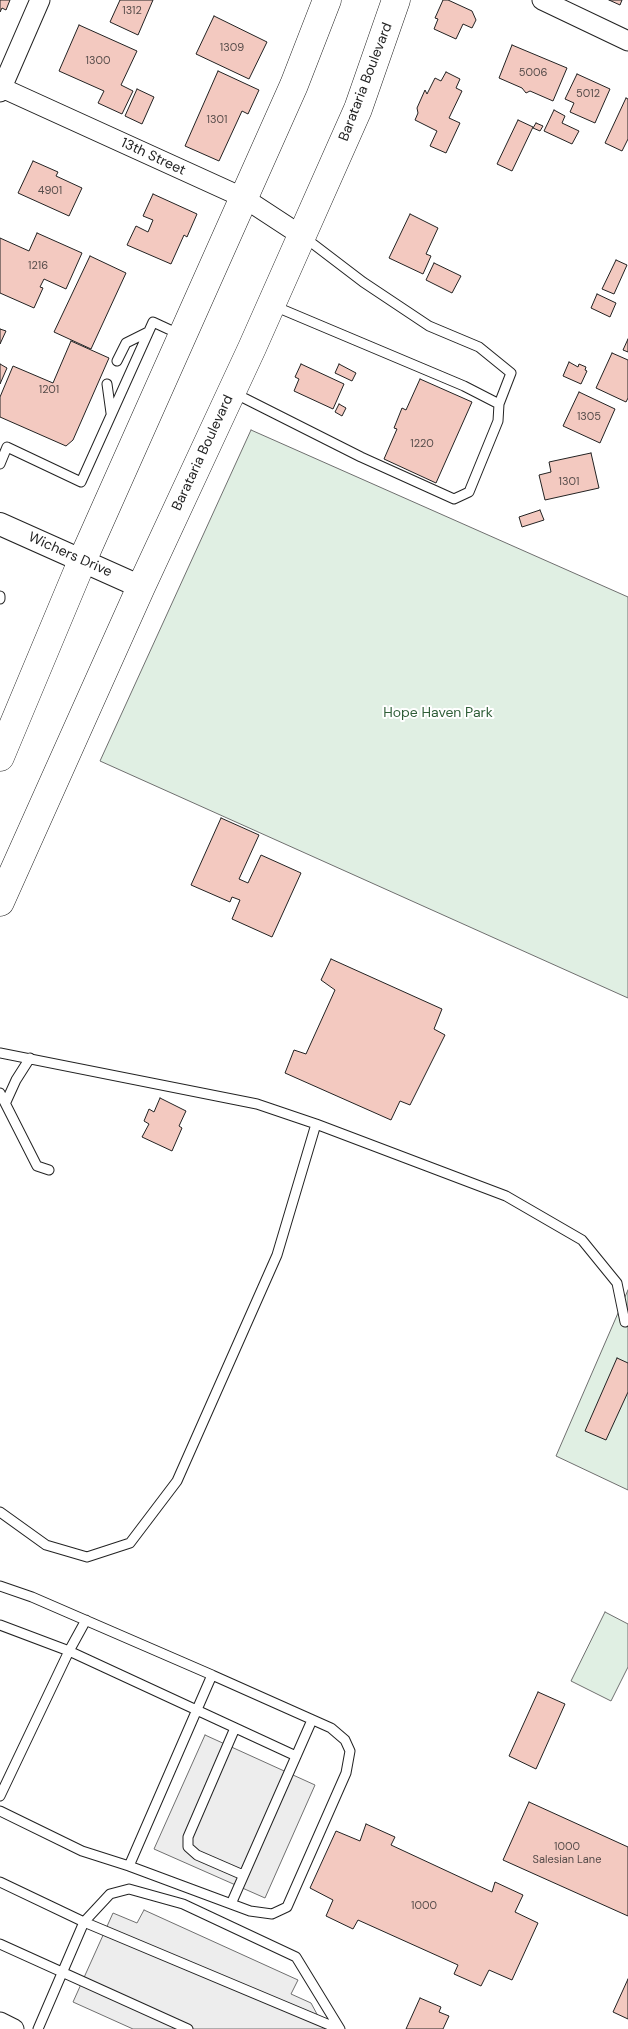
<!DOCTYPE html>
<html>
<head>
<meta charset="utf-8">
<style>
	body { margin:0 }
	canvas { display:block; background:#fff }
</style>
</head>
<body>
<canvas width="628" height="2029"></canvas>
<script>
const c = document.querySelector('canvas').getContext('2d');
c.lineJoin = 'round';
function fillPath(path, color) {
  c.fillStyle = color;
  c.fill(path, 'evenodd');
}
function poly(rows) {
  const path = new Path2D();
  for (const r of rows) {
    path.moveTo(r[0], r[1]);
    for (let i = 2; i < r.length; i += 2) path.lineTo(r[i], r[i + 1]);
  }
  return path;
}
function strokePath(path, color, width, dash) {
  c.strokeStyle = color;
  c.lineWidth = width;
  c.lineCap = dash ? 'butt' : 'round';
  c.setLineDash(dash || []);
  c.stroke(path);
}
function drawText(font, color, halo, rows, align = 'center') {
  c.font = font + ' "DM Sans",sans-serif';
  c.lineWidth = 4;
  c.setLineDash([]);
  c.textBaseline = 'middle';
  c.strokeStyle = halo;
  c.fillStyle = color;
  for (const [text, x, y, turn = 0] of rows) {
    c.save();
    c.translate(x, y);
    c.rotate((+turn || 0) * Math.PI / 180);
    c.textAlign = isNaN(turn) ? turn : align;
    if (halo) c.strokeText(text, 0, 0);
    c.fillText(text, 0, 0);
    c.restore();
  }
}
const green = poly([
	[251,430,628,597,628,998,100,761,251,430],
	[628,1290,628,1490,556,1456,628,1290],
	[605,1612,628,1624,628,1667,611,1701,571,1681,605,1612]
]);
const parking = poly([
	[205,1735,315,1785,265,1898,154,1849,205,1735],
	[144,1910,298,1980,291,1994,311,2003,325,2029,133,2029,73,2002,113,1913,137,1923,144,1910]
]);
const building = poly([
	[0,0,10,0,6,10,2,8,0,12,0,0],
	[120,0,153,0,138,35,110,22,120,0],
	[443,0,448,0,472,11,476,20,472,28,463,24,456,39,434,29,438,19,435,18,443,0],
	[609,0,622,0,620,5,609,0],
	[214,16,267,42,249,79,196,54,214,16],
	[79,25,137,51,121,85,133,91,122,114,98,103,104,91,59,71,79,25],
	[512,45,567,68,553,101,530,91,526,93,522,88,499,78,512,45],
	[218,71,259,90,248,114,242,111,219,161,185,146,218,71],
	[446,72,460,79,456,88,462,91,449,118,460,123,446,153,430,146,437,131,415,120,418,113,417,108,425,90,427,94,435,78,441,81,446,72],
	[577,74,610,89,595,123,570,112,574,103,565,99,577,74],
	[137,89,154,97,142,124,125,116,137,89],
	[626,98,628,99,628,139,622,151,605,143,626,98],
	[554,110,565,116,562,123,579,131,572,144,544,131,554,110],
	[518,120,533,127,512,171,497,164,518,120],
	[536,123,543,126,540,131,533,128,536,123],
	[33,161,58,172,56,176,82,188,69,216,18,193,33,161],
	[153,194,197,214,187,237,184,235,171,264,127,245,136,226,148,232,153,220,143,216,153,194],
	[410,214,438,228,426,254,431,256,423,274,389,258,410,214],
	[37,233,82,253,66,289,44,279,40,287,43,288,34,308,0,293,0,238,29,251,37,233],
	[90,256,126,273,91,349,54,332,90,256],
	[616,260,627,265,614,294,602,289,616,260],
	[434,263,461,276,452,293,426,280,434,263],
	[597,294,616,303,610,317,591,308,597,294],
	[0,329,6,331,0,344,0,329],
	[628,339,628,352,623,350,628,339],
	[71,341,109,358,73,440,66,446,0,417,0,397,13,366,53,383,71,341],
	[612,353,628,360,628,398,626,402,596,388,612,353],
	[569,362,578,367,579,364,586,367,585,370,587,371,581,384,563,376,569,362],
	[0,364,7,368,0,384,0,364],
	[301,364,344,384,333,409,294,391,299,379,295,377,301,364],
	[339,364,356,373,352,381,335,373,339,364],
	[420,379,472,402,436,483,384,459,397,429,394,428,402,408,406,410,420,379],
	[579,392,615,409,600,443,563,426,579,392],
	[339,404,346,408,342,416,335,412,339,404],
	[591,453,599,488,545,500,539,475,551,472,549,462,591,453],
	[540,510,544,520,522,527,519,517,540,510],
	[221,818,259,835,239,879,248,883,261,855,301,873,272,937,232,919,240,900,232,897,230,902,191,885,221,818],
	[331,959,442,1009,434,1029,445,1035,410,1105,400,1101,391,1120,285,1073,294,1050,306,1054,335,990,321,980,331,959],
	[160,1098,186,1111,179,1126,182,1128,172,1151,142,1137,149,1124,144,1121,149,1109,154,1112,160,1098],
	[617,1358,628,1363,628,1392,606,1440,585,1431,617,1358],
	[538,1692,565,1704,536,1769,509,1756,538,1692],
	[529,1802,628,1847,628,1916,503,1860,529,1802],
	[366,1824,395,1837,391,1845,492,1892,495,1882,523,1895,515,1912,538,1923,512,1980,489,1970,481,1986,454,1974,458,1965,358,1920,353,1929,326,1916,333,1900,310,1888,336,1831,360,1841,366,1824],
	[628,1979,628,2019,613,2012,628,1979],
	[420,1998,441,2007,439,2012,449,2016,443,2029,406,2029,420,1998]
]);
const service = poly([
	[304,237,363,282,429,326,479,347,511,373,499,404],
	[117,361,126,343,148,332],
	[107,384,111,413],
	[234,393,361,457,454,499,469,492,498,421,499,404,464,386,274,306],
	[0,464,7,447,81,482,153,322,181,335],
	[0,596,0,599],
	[0,1053,257,1104,316,1124,506,1196,582,1240,617,1283,625,1322],
	[0,1093,37,1166,49,1170],
	[6,1102,16,1080,30,1058],
	[0,1512,46,1545,87,1557,130,1543,177,1481,277,1255,316,1124],
	[0,1586,32,1597,212,1675,129,1866,82,1851,0,1811],
	[0,1625,69,1651,296,1756],
	[235,1728,188,1837,188,1847,197,1855,243,1875],
	[0,1796,69,1651,86,1620],
	[129,1866,250,1911,272,1914,287,1907,346,1773,350,1751,345,1740,331,1728,212,1675],
	[0,1882,84,1922,339,2029],
	[231,1904,312,1720],
	[0,1944,188,2029],
	[38,2029,84,1922,110,1894,129,1889,183,1904,296,1957,340,2029]
]);
const minor = poly([
	[542,0,628,41],
	[0,87,244,198,302,236],
	[0,92,40,0],
	[0,2022,14,2029]
]);
const tertiary = poly([
	[0,524,141,587]
]);
const primary = poly([
	[0,757,82,561,294,85,327,0],
	[0,902,141,587,252,348,358,109,396,0]
]);
const numberNames = [
	["1312",132,11],
	["1309",232,48],
	["1300",98,61],
	["5006",533,73],
	["5012",588,94],
	["1301",217,120],
	["4901",50,191],
	["1216",38,266],
	["1201",49,390],
	["1305",589,417],
	["1220",422,444],
	["1301",569,482],
	["1000",567,1847],
	["Salesian Lane",567,1860],
	["1000",424,1906]
];
const streetNames = [
	["Barataria Boulevard",366,82,-69],
	["13th Street",153,157,25],
	["Barataria Boulevard",203,453,-65],
	["Wichers Drive",70,555,24]
];
const parkNames = [
	["Hope Haven Park",438,713]
];
fillPath(green, '#e0efe3');
strokePath(green, '#6f6f6f', 1);
fillPath(parking, '#ededed');
strokePath(parking, '#6f6f6f', 1);
fillPath(building, '#f3c9c0');
strokePath(building, '#222', 1);
strokePath(service, '#222', 11);
strokePath(minor, '#222', 21);
strokePath(tertiary, '#222', 24);
strokePath(primary, '#222', 29);
strokePath(service, '#fff', 9);
strokePath(minor, '#fff', 19);
strokePath(tertiary, '#fff', 22);
strokePath(primary, '#fff', 28);
drawText('11px', '#564c4a', null, numberNames);
drawText('14px', '#222', '#fff', streetNames);
drawText('14px', '#2f5e38', '#fff', parkNames);
</script>
</body>
</html>
